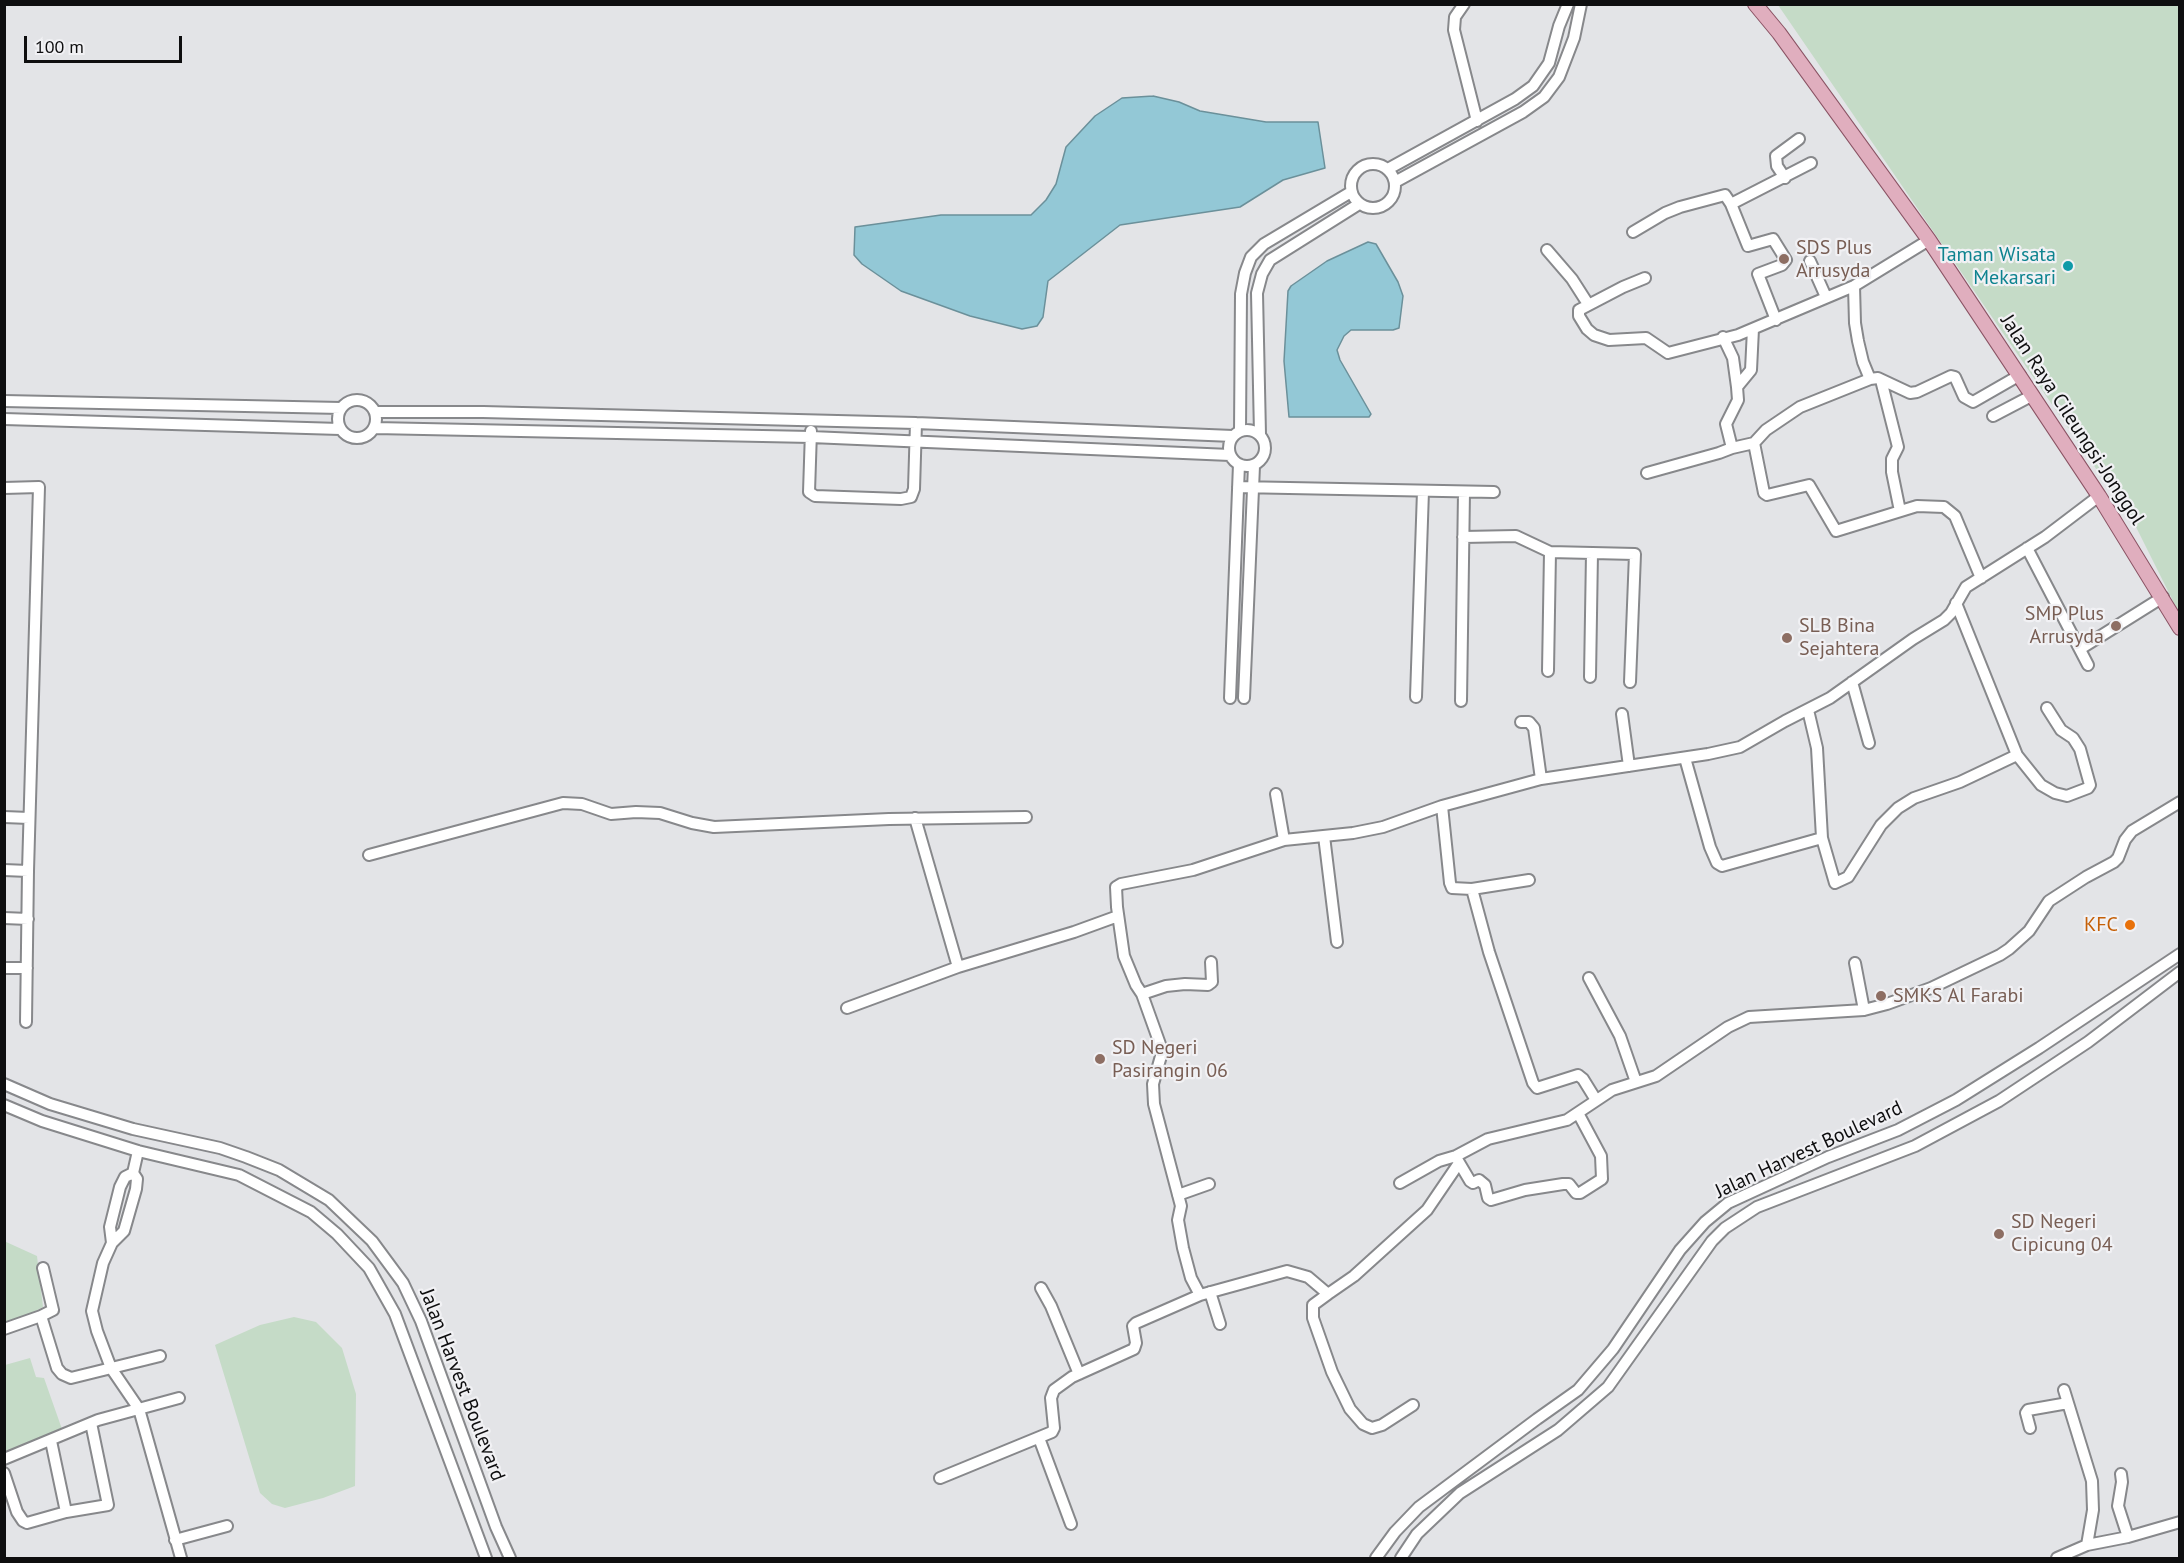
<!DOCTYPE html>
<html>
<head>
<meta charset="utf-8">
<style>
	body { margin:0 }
	#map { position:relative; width:2184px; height:1563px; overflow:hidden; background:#e3e4e7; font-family:"PT Sans",sans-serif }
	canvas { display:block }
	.frame { position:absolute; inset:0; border:6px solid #0e0e0f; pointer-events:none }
	.scale { position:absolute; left:24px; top:36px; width:158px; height:27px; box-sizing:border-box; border:3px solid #0e0e0f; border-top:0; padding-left:8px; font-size:18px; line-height:21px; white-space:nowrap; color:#0e0e0f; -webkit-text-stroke:4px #f1f1f4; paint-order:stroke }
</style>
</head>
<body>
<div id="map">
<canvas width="2184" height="1563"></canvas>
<div class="frame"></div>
<div class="scale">100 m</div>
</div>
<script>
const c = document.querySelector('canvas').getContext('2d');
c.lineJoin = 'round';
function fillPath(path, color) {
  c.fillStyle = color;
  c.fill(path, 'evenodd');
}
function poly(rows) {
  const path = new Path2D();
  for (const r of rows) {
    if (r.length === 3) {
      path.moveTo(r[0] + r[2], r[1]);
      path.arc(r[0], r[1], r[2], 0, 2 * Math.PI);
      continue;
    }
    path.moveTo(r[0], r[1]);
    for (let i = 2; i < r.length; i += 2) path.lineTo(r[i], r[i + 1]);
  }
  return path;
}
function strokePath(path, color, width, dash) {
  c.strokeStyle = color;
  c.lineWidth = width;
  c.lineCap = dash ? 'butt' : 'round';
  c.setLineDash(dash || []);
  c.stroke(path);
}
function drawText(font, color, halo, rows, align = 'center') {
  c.font = font + ' "PT Sans",sans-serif';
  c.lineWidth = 4.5;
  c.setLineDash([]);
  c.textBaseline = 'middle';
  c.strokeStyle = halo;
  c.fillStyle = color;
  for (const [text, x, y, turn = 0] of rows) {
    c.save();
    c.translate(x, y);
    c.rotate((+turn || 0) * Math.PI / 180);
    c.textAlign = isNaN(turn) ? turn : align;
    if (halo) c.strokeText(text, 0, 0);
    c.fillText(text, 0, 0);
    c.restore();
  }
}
const green = poly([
	[1778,5,2179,5,2179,613,2136,527],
	[4,1241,37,1256,43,1307,5,1327],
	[294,1317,316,1322,342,1348,356,1394,355,1486,323,1498,285,1508,272,1504,260,1493,215,1345,260,1325],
	[30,1358,36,1377,44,1378,63,1432,5,1457,5,1365]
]);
const water = poly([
	[1153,96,1179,102,1200,111,1266,122,1318,122,1325,168,1283,180,1240,207,1120,225,1048,281,1043,317,1037,326,1022,329,970,316,901,291,862,264,854,255,855,227,941,215,1031,215,1046,200,1056,184,1066,147,1095,116,1122,98,1153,96],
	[1368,242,1376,244,1398,282,1403,296,1399,328,1393,330,1351,330,1344,336,1337,350,1340,360,1371,414,1369,417,1289,417,1284,361,1288,291,1291,286,1327,261,1368,242]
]);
const minor = poly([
	[1464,4,1455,17,1454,30,1477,121],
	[1373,186,22],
	[1388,169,1515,99,1533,86,1549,63,1559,26,1568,4],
	[1785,178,1777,166,1776,156,1799,139],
	[1395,182,1523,112,1544,97,1559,77,1574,38,1581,4],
	[1633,232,1665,213,1680,207,1725,195,1731,204],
	[1547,250,1572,279,1588,304],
	[1810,261,1826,297],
	[1645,278,1623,287,1579,310,1579,316,1587,329,1594,335,1609,340,1646,338,1668,353,1738,335,1854,286,1929,240],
	[1776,320,1758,274,1782,265,1786,260,1773,239,1748,246,1731,204,1811,163],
	[1723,337,1733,358,1737,387],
	[1870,379,1878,378,1910,393,1917,392,1951,376,1955,377,1964,397,1973,402,2020,375],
	[1881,380,1898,447,1892,459,1892,472,1900,511],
	[357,419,19],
	[4,401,341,408],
	[376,412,483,412,916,423,1233,436],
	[1993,416,2033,395],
	[4,419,340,429],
	[375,428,811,437,1230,455],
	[1247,448,18],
	[811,431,809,492,815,496,901,499,911,497,914,489,916,423],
	[1240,431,1241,294,1245,273,1251,257,1264,244,1351,192],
	[1260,434,1257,293,1262,274,1270,260,1359,204],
	[1754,443,1764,493,1767,495,1809,485,1836,531,1917,506,1944,507,1955,516,1981,578],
	[1732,448,1726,424,1738,400,1737,387,1751,370,1753,329],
	[1647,473,1719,453,1732,448,1754,443,1766,430,1800,407,1870,379,1863,362,1858,341,1855,323,1854,286],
	[1238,487,1494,492],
	[4,488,39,487,28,871,26,1022],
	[1463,537,1516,536,1550,552,1635,554,1630,682],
	[2027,548,2088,665],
	[1956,603,2017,755,2041,785,2055,793,2067,796,2088,788,2090,785,2080,749,2073,738,2061,730,2047,708],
	[2080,649,2163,597],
	[1548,671,1550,552],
	[1590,677,1592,553],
	[1852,682,1869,743],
	[1416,697,1423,491],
	[1230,698,1239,464],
	[1244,698,1254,466],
	[1461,701,1464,492],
	[1808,710,1817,748,1822,838,1835,883,1848,877,1881,825,1898,808,1914,798,1960,782,2017,755],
	[1622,714,1629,766],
	[1521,722,1529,722,1534,728,1541,779],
	[1685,758,1710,847,1717,863,1722,866,1822,838],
	[1276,794,1284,840],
	[1442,806,1450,883,1452,888,1472,889,1529,880],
	[4,817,29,818],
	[915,818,958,967],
	[1324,836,1337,942],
	[369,855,563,803,582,804,611,814,636,812,660,813,692,823,714,827,889,819,1026,817],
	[4,870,28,871],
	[1472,889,1489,952,1533,1083,1537,1088,1578,1075,1583,1079,1596,1100],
	[4,918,28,919],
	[1855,963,1864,1010],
	[4,968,27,968],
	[1589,978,1620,1036,1636,1082],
	[1142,994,1166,986,1185,984,1208,985,1212,982,1211,962],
	[847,1008,958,967,1074,932,1118,916],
	[4,1084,50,1104,133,1129,220,1148,246,1157,279,1170,329,1200,372,1241,403,1283,421,1321,496,1527,510,1558],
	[4,1105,42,1121,138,1151,239,1175,311,1212,337,1234,369,1268,395,1314,486,1558],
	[1457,1159,1470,1181,1473,1183,1479,1180,1485,1185,1488,1198,1491,1200,1525,1190,1563,1184,1569,1184,1576,1193,1580,1193,1602,1179,1601,1156,1578,1113],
	[1459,1163,1427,1210,1354,1276,1328,1294,1308,1277,1287,1271,1200,1295,1191,1278,1183,1248,1178,1220,1181,1206,1154,1104,1153,1084,1161,1056,1161,1047,1142,994,1136,985,1124,956,1117,907,1116,887,1121,884,1193,870,1284,840,1353,833,1383,827,1442,806,1541,779,1708,754,1740,747,1785,721,1830,698,1913,639,1944,620,1951,613,1966,587,2045,537,2099,496],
	[133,1173,138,1151],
	[1400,1183,1439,1161,1456,1156,1488,1139,1567,1120,1612,1090,1656,1076,1728,1027,1749,1017,1864,1010,1887,1004,1931,988,2000,955,2009,949,2029,931,2049,901,2086,877,2114,862,2118,858,2125,840,2132,831,2180,802],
	[1178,1195,1209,1184],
	[112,1243,110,1227,120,1187,125,1177,133,1173,137,1179,136,1189,124,1231,112,1243,103,1263,92,1311,97,1331,111,1368,139,1409,181,1558],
	[1041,1288,1051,1306,1079,1374],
	[1210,1292,1220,1324],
	[1328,1294,1313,1305,1313,1318,1332,1372,1350,1409,1363,1424,1372,1428,1382,1425,1413,1405],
	[41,1316,53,1310,43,1268],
	[4,1329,41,1316,57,1368,62,1374,71,1378,160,1356],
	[2064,1390,2092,1481,2093,1510,2087,1545],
	[2030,1428,2026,1413,2028,1410,2068,1403],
	[1039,1438,1071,1524],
	[4,1459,98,1420,179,1398],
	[4,1473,17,1512,23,1521,27,1523,66,1512,51,1441],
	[2121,1474,2122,1482,2118,1506,2128,1537],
	[940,1478,1052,1432,1054,1428,1051,1398,1054,1390,1072,1377,1134,1349,1136,1343,1133,1326,1136,1323,1200,1295],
	[66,1512,108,1505,91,1423],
	[175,1540,227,1526],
	[1376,1558,1395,1532,1419,1507,1537,1419,1578,1390,1613,1349,1680,1250,1705,1222,1728,1203,1828,1157,1898,1130,1956,1100,2039,1048,2180,954],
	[1401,1558,1417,1534,1460,1493,1558,1430,1608,1387,1712,1241,1725,1228,1757,1207,1915,1146,1999,1101,2088,1042,2180,972],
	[2057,1558,2087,1545,2128,1537,2180,1522]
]);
const major = poly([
	[1755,4,1779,33,1929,240,2099,496,2180,628]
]);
const markers = [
	[1784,259,6,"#8d6e63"],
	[2068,266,6,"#0f9aa8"],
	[2116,626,6,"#8d6e63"],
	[1787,638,6,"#8d6e63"],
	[2130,925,6,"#e8710a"],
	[1881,996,6,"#8d6e63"],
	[1100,1059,6,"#8d6e63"],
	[1999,1234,6,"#8d6e63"]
];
const educationNames = [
	["SDS Plus",1796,248],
	["Arrusyda",1796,271],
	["SMP Plus",2104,614,"right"],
	["Arrusyda",2104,637,"right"],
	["SLB Bina",1799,626],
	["Sejahtera",1799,649],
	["SMKS Al Farabi",1893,996],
	["SD Negeri",1112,1048],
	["Pasirangin 06",1112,1071],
	["SD Negeri",2011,1222],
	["Cipicung 04",2011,1245]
];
const cultureNames = [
	["Taman Wisata",2056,255],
	["Mekarsari",2056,278]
];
const streetNames = [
	["Jalan Raya Cileungsi-Jonggol",2072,420,57],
	["Jalan Harvest Boulevard",1809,1150,-25],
	["Jalan Harvest Boulevard",462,1385,69]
];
const foodNames = [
	["KFC",2118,925]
];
fillPath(green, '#c5dbc7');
fillPath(water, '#93c8d6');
strokePath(water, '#6b909a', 1.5);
strokePath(minor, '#87888b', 14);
strokePath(major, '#8a5364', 16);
strokePath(minor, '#fff', 10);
strokePath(major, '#e0aebe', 14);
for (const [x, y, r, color] of markers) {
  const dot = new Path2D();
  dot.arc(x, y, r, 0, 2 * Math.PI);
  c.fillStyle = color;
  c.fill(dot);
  strokePath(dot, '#f1f1f4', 2);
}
drawText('20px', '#785e54', '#f1f1f4', educationNames, 'left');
drawText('20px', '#0d838f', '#f1f1f4', cultureNames, 'right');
drawText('20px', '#0e0e0f', '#f1f1f4', streetNames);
drawText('20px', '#c56008', '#f1f1f4', foodNames, 'right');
</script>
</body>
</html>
